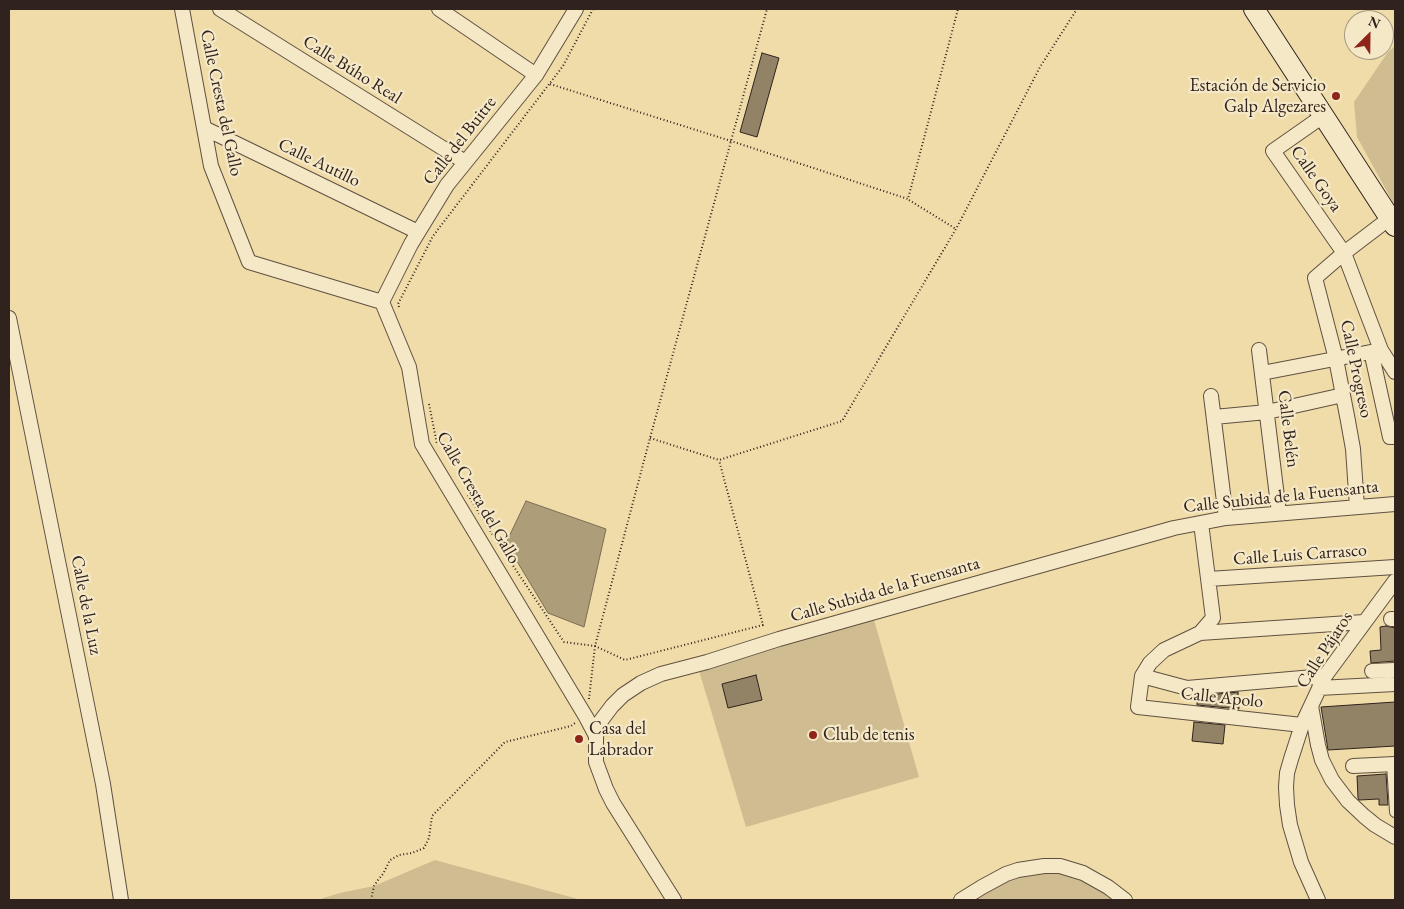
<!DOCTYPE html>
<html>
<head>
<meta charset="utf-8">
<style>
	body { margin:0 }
	#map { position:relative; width:1404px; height:909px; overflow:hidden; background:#efdca9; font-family:"EB Garamond",serif }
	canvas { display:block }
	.frame { position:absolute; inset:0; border:10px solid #30221d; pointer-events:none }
	.north { position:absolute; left:1344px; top:10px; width:50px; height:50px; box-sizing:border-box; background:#f5e8c7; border:1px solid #a69983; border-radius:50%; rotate:23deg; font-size:14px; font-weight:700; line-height:20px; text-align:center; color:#30221d }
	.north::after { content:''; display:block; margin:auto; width:18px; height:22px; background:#8f2418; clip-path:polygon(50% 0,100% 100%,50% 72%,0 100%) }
</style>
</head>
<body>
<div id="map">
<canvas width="1404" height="909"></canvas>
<div class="frame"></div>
<div class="north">N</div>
</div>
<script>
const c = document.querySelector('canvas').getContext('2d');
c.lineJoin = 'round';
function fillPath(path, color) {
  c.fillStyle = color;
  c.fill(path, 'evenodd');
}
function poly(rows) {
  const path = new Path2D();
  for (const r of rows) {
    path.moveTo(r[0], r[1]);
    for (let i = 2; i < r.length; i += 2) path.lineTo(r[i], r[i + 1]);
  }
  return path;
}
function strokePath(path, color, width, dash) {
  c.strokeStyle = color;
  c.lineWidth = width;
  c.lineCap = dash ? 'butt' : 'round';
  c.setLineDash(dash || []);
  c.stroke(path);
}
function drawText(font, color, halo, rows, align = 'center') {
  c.font = font + ' "EB Garamond",serif';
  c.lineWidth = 4.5;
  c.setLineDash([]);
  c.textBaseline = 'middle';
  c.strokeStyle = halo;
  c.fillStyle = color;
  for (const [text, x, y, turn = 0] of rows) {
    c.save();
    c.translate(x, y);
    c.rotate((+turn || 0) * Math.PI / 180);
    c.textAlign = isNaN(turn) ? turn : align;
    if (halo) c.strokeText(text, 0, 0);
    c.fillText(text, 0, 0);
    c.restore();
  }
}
const green = poly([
	[1395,46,1395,206,1357,137,1354,102,1388,52],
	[872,613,919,777,746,827,697,664],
	[435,860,578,899,580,900,317,900,340,893,374,886],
	[1054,870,1079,875,1118,900,966,900,1001,880]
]);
const water = poly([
	[526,501,606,529,584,627,548,613,506,543,526,501]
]);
const building = poly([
	[762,53,779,58,757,137,740,132,762,53],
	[1386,626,1395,628,1395,661,1371,663,1370,651,1381,650,1380,627,1386,626],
	[756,675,762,700,728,708,722,684,756,675],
	[1238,692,1239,709,1197,705,1197,696,1238,692],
	[1395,702,1395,746,1328,750,1321,707,1395,702],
	[1194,722,1225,725,1223,744,1192,741,1194,722],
	[1386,774,1388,805,1379,805,1379,799,1359,800,1358,798,1357,776,1386,774]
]);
const path = poly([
	[550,84,731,141,908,199,958,9],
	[909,200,956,229],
	[399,307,398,304,433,236,563,66,593,9],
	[429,404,437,444],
	[650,438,719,460,842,421,956,229,1040,67,1077,9],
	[468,495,494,537,564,642,595,646,625,660,763,625,719,460],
	[589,699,595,646,650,438,767,9],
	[371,900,374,886,378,880,383,874,390,860,399,855,412,853,424,848,429,838,432,816,505,742,571,726,575,723]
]);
const pedestrian = poly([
	[1392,764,1395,812]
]);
const minor = poly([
	[182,9,211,166,249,262,382,302],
	[220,9,465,162],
	[439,9,536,75],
	[1323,116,1273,151,1344,253,1381,350,1395,372],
	[204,128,418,232],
	[382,302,409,367,422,444,586,717,596,736],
	[382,302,411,244,447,185,536,75,576,9],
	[9,318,103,784,121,900],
	[1259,350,1279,513],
	[1381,350,1373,360,1390,437,1395,437],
	[1262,373,1381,350],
	[1211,396,1226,518],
	[1214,417,1267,412,1343,395],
	[1357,507,1353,449,1348,421,1336,359,1315,278,1344,253,1390,218],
	[1201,523,1213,618,1200,633,1164,650,1150,663,1142,676,1138,707,1302,725],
	[1208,579,1395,567],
	[1391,619,1395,619],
	[1200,633,1364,622],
	[1372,671,1395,670],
	[1142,676,1187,688,1325,676],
	[1319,688,1395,684],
	[1311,706,1318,745,1322,760,1332,780,1348,801,1364,816,1375,825,1395,837],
	[1353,766,1395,764],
	[674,900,613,803,606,789,596,762,596,736,600,722,612,706,623,695,641,683,661,674,707,662,779,639,1174,528,1226,518,1395,504],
	[961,900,982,887,1006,874,1018,870,1044,866,1060,866,1083,873,1108,887,1125,900],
	[1318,900,1301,862,1290,825,1287,805,1286,787,1287,773,1291,759,1302,725,1325,676,1395,581]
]);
const secondary = poly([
	[1254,9,1395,226]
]);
const markers = [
	[1336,96,5,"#8f2418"],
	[813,735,5,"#8f2418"],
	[579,739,5,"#8f2418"]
];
const streetNames = [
	["Calle Búho Real",352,70,32],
	["Calle Cresta del Gallo",221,103,78],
	["Calle del Buitre",460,141,-52],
	["Calle Autillo",319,163,26],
	["Calle Goya",1316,179,55],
	["Calle Progreso",1356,369,78],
	["Calle Belén",1288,429,83],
	["Calle Subida de la Fuensanta",1281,497,-6],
	["Calle Cresta del Gallo",478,498,60],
	["Calle Luis Carrasco",1300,555,-4],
	["Calle Subida de la Fuensanta",885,590,-16],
	["Calle de la Luz",86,605,79],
	["Calle Pájaros",1325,650,-57],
	["Calle Apolo",1222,698,6]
];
const poiNames = [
	["Estación de Servicio",1326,86,"right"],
	["Galp Algezares",1326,107,"right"],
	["Casa del",589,729],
	["Labrador",589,750],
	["Club de tenis",823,735]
];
fillPath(green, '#cfbc91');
fillPath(water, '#ae9d79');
strokePath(water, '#7c6c54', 1);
fillPath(building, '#938366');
strokePath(building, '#30221d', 1);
strokePath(pedestrian, '#605040', 12);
strokePath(minor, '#605040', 16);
strokePath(secondary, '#30221d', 22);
strokePath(path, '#30221d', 2, [1, 2.5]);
strokePath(pedestrian, '#f5e8c7', 10);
strokePath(minor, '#f5e8c7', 14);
strokePath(secondary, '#f5e8c7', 20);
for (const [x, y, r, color] of markers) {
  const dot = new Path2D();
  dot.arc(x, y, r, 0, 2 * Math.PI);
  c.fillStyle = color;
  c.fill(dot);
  strokePath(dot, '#f5e8c7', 2);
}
drawText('18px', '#30221d', '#f5e8c7', streetNames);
drawText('18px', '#30221d', '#f5e8c7', poiNames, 'left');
</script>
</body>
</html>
